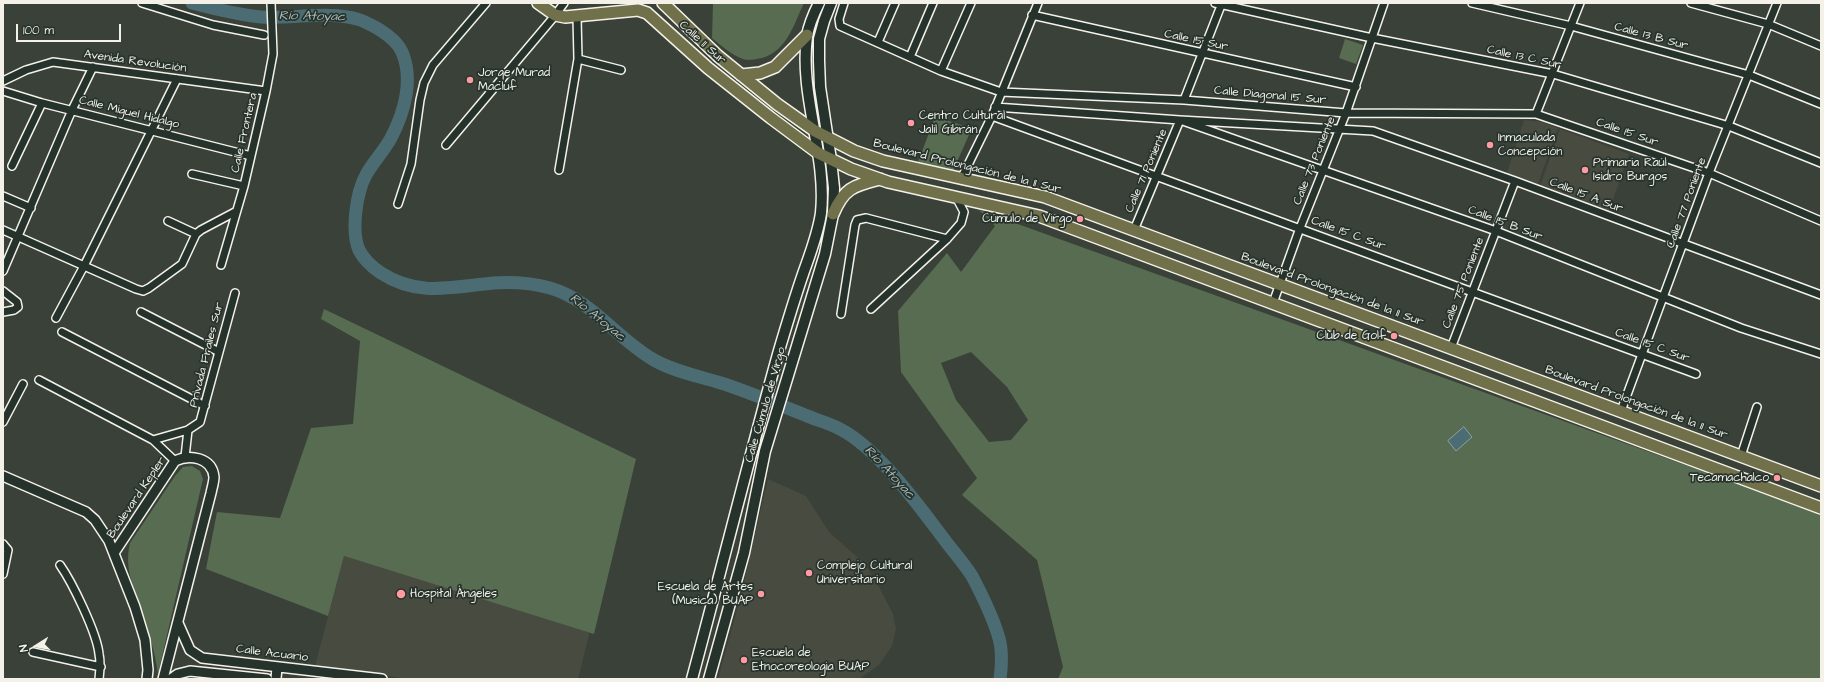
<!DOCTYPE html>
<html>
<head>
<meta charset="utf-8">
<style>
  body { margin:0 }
  #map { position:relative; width:1824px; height:682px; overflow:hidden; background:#3a4138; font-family:"Architects Daughter",sans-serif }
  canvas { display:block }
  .frame { position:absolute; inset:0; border:4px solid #f4f1e8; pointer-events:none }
  .north { position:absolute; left:16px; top:626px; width:40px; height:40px; -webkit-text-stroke:3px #26332d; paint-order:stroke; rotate:259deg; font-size:11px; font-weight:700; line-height:16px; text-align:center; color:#f4f1e8 }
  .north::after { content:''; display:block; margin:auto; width:14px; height:18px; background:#f4f1e8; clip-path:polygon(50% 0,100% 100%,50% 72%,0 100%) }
  .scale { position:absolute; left:16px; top:24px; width:105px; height:18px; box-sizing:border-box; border:2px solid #f4f1e8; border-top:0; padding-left:5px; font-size:12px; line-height:14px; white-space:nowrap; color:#f4f1e8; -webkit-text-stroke:3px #26332d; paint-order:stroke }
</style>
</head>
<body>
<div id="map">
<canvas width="1824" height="682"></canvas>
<div class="frame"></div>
<div class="north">N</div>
<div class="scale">100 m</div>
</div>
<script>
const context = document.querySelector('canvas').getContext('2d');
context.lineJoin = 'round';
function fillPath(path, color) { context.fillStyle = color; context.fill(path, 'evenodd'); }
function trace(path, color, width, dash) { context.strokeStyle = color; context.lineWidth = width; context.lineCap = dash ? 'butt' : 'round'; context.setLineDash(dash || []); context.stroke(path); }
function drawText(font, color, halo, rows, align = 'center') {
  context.font = font + ' "Architects Daughter",sans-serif'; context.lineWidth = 3.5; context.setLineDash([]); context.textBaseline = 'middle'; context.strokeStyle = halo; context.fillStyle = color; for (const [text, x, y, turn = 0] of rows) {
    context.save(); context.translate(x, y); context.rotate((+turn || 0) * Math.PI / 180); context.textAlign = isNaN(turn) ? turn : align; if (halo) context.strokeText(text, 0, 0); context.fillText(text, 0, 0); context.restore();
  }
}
const built = new Path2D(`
  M1524,120L1542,122L1558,128L1538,184L1507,173Z
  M1560,129L1629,154L1609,211L1540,186Z
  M768,479L806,496L829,532L864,563L877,583L893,614L896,629L892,646L879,665L859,679H718L740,599Z
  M344,556L590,631L578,679H409L315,666Z`);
const green = new Path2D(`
  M713,3H804C794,24 787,51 762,58C756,59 749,61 743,59C732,55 721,46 712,38Z
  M1345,39L1363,45L1356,64L1339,58Z
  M935,117L972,128L953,171L918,162Z
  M979,210L1821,514V679H1058L1063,667L1037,560L962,495L977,478L901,372L898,311L947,253L961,272L995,226ZM971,352L1007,387L1028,420L1011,440L989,442L956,400L941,363Z
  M324,309L636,459L594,634L344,556L328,616L206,569L217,512L280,518L311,428L353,424L360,341L321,319Z
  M192,466L200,471L203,479L158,674C155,651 148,630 141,608C133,584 124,569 130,543L175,476L183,467Z`);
const water = new Path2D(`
  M1464,427L1472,437L1456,451L1448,441Z`);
const river = new Path2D(`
  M192,3C215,9 238,15 261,17C290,19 331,11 357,19C365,21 373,26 380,30C388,35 398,43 402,52C414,80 404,113 391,138C384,151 373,162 366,175C356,193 351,232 359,250C364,260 372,267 381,273C418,297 452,287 493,283C511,282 532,283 550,288C592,300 617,339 654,360C675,372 699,376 721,383C749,392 777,404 805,415C816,420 829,423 840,429C877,448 916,502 941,535C951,549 963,562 972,576C982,595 992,615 998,635C1003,649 1002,664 1000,679`);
const minor = new Path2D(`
  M142,3L213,25L264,35
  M844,3L839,19L840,26L941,71L1001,92L1184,100L1346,113L1536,114L1709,173L1821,221
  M1215,3L1372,38L1553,74L1729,126L1821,163
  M1472,3L1571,26L1749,75L1821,104
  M1691,3L1768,24L1821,46
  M1032,15L1356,87
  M878,42L895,3
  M910,57L933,3
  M578,59L621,70
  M941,71L971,3
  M3,81L26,70L53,62L266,91
  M3,91L42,103L251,156
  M1184,100L1222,3
  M995,107L1180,120L1373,131L1515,181L1821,295
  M1536,114L1580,3
  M992,116L1696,374
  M446,145L553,18L564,3
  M12,166L42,103
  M559,170L578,59L577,17
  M192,174L244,186
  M962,177L992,116L1038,3
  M3,196L31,208
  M398,204L411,164L420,100L424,83L433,65L486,3
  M168,221L196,234
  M3,230L136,289L143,291L149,288L182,264L196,234L201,230L235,212
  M1134,230L1180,120L1496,231L1741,328L1821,354
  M221,265L244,186L266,91L273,54L271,3
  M3,271L72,110L93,67
  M3,291L17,302L18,307L14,310L3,312
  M1273,303L1300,228L1346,113L1384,3
  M871,309L947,239L961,223L964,212L956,197
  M141,312L219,352
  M841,314L855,225L857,220L866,218L947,239
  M56,318L84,266L177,79
  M62,332L205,406
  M1451,348L1515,181
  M39,380L153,440L175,461
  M1621,411L1709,173L1777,3
  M3,422L23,384
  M153,440L188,430L200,422L235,293
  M1741,456L1757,407
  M185,457L188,430
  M3,544L8,550L3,574
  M60,565C72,582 97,633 99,654C101,663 100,670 99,679
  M33,652L101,667`);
const tertiary = new Path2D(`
  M3,476L86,512L95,520L109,541L135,607L145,640L148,670L147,679
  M114,553L175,461C189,454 212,457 214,477C214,482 212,488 211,493L163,679
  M178,623L190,650L202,658L382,679
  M171,679L178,674L190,671L267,679
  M276,679L277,667`);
const secondary = new Path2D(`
  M692,679C721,571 748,462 778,354C786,327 794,300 803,274C810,254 818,234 821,213C827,154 799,96 807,36C809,24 814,13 819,3
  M709,679L744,553L765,451L825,254L833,214L834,188L831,160L820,87L819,61V39L824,21L831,3`);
const primary = new Path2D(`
  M538,3L555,15L565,17L638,10L647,13L708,68L771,118L818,153L851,169L888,182L1039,216L1821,508
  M663,3L718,56L777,104L815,131L854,151L883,161L1045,197L1821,486
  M741,75L760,73L775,67L807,35
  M833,214C844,188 853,186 880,179`);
const markers = [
  [470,80,4,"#ff9aa2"],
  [911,123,4,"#ff9aa2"],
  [1490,145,4,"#ff9aa2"],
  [1585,170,4,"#ff9aa2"],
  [1080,219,4,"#ff9aa2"],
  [1394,336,4,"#ff9aa2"],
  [1777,478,4,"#ff9aa2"],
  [809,573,4,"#ff9aa2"],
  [401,594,5,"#ff9aa2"],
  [761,594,4,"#ff9aa2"],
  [744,660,4,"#ff9aa2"]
];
const streetNames = [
  ["Calle 13 B Sur",1651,37,15],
  ["Calle 15 Sur",1196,41,12],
  ["Calle 11 Sur",702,43,42],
  ["Calle 13 C Sur",1524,58,12],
  ["Avenida Revolución",135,62,8],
  ["Calle Diagonal 15 Sur",1270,96,5],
  ["Calle Miguel Hidalgo",129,113,14],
  ["Calle Frontera",245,133,-77],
  ["Calle 15 Sur",1627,133,19],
  ["Calle 73 Poniente",1315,161,-68],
  ["Boulevard Prolongación de la 11 Sur",967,167,14],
  ["Calle 71 Poniente",1147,171,-67],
  ["Calle 15 A Sur",1586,196,21],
  ["Calle 77 Poniente",1687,203,-70],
  ["Calle 15 B Sur",1505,224,21],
  ["Calle 15 C Sur",1348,234,20],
  ["Calle 75 Poniente",1464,283,-69],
  ["Boulevard Prolongación de la 11 Sur",1332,290,20],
  ["Calle 15 C Sur",1652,346,20],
  ["Privada Frailes Sur",207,355,-76],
  ["Boulevard Prolongación de la 11 Sur",1636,403,20],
  ["Calle Cúmulo de Virgo",766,405,-74],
  ["Boulevard Kepler",137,498,-56],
  ["Calle Acuario",272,654,7]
];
const poiNames = [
  ["Jorge Murad",478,73],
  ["Macluf",478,87],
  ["Centro Cultural",919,116],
  ["Jalil Gibrán",919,130],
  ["Inmaculada",1498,138],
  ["Concepción",1498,152],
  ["Primaria Raúl",1593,163],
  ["Isidro Burgos",1593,177],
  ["Cúmulo de Virgo",1072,219,"right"],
  ["Club de Golf",1386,336,"right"],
  ["Tecamachalco",1769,478,"right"],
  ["Complejo Cultural",817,566],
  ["Universitario",817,580],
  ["Escuela de Artes",753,587,"right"],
  ["(Musica) BUAP",753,601,"right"],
  ["Hospital Ángeles",410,594],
  ["Escuela de",752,653],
  ["Etnocoreologia BUAP",752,667]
];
const waterNames = [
  ["Río Atoyac",312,17,1],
  ["Río Atoyac",597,318,39],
  ["Río Atoyac",889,473,47]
];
fillPath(built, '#484b40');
fillPath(green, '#576c51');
fillPath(water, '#4c6c73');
trace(water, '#8fa1a2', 1);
trace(river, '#4c6c73', 13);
trace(minor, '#f4f1e8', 10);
trace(tertiary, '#f4f1e8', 12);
trace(secondary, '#f4f1e8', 13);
trace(primary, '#f4f1e8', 14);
trace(minor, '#26332d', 7);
trace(tertiary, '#26332d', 9);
trace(secondary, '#26332d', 10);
trace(primary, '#70704a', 11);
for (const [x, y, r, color] of markers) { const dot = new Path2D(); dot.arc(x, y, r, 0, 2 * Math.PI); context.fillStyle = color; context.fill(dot); trace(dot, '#26332d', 1.5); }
drawText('12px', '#f4f1e8', '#26332d', streetNames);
drawText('12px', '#f4f1e8', '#26332d', poiNames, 'left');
drawText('italic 13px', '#b1bcb9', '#26332d', waterNames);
</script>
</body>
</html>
